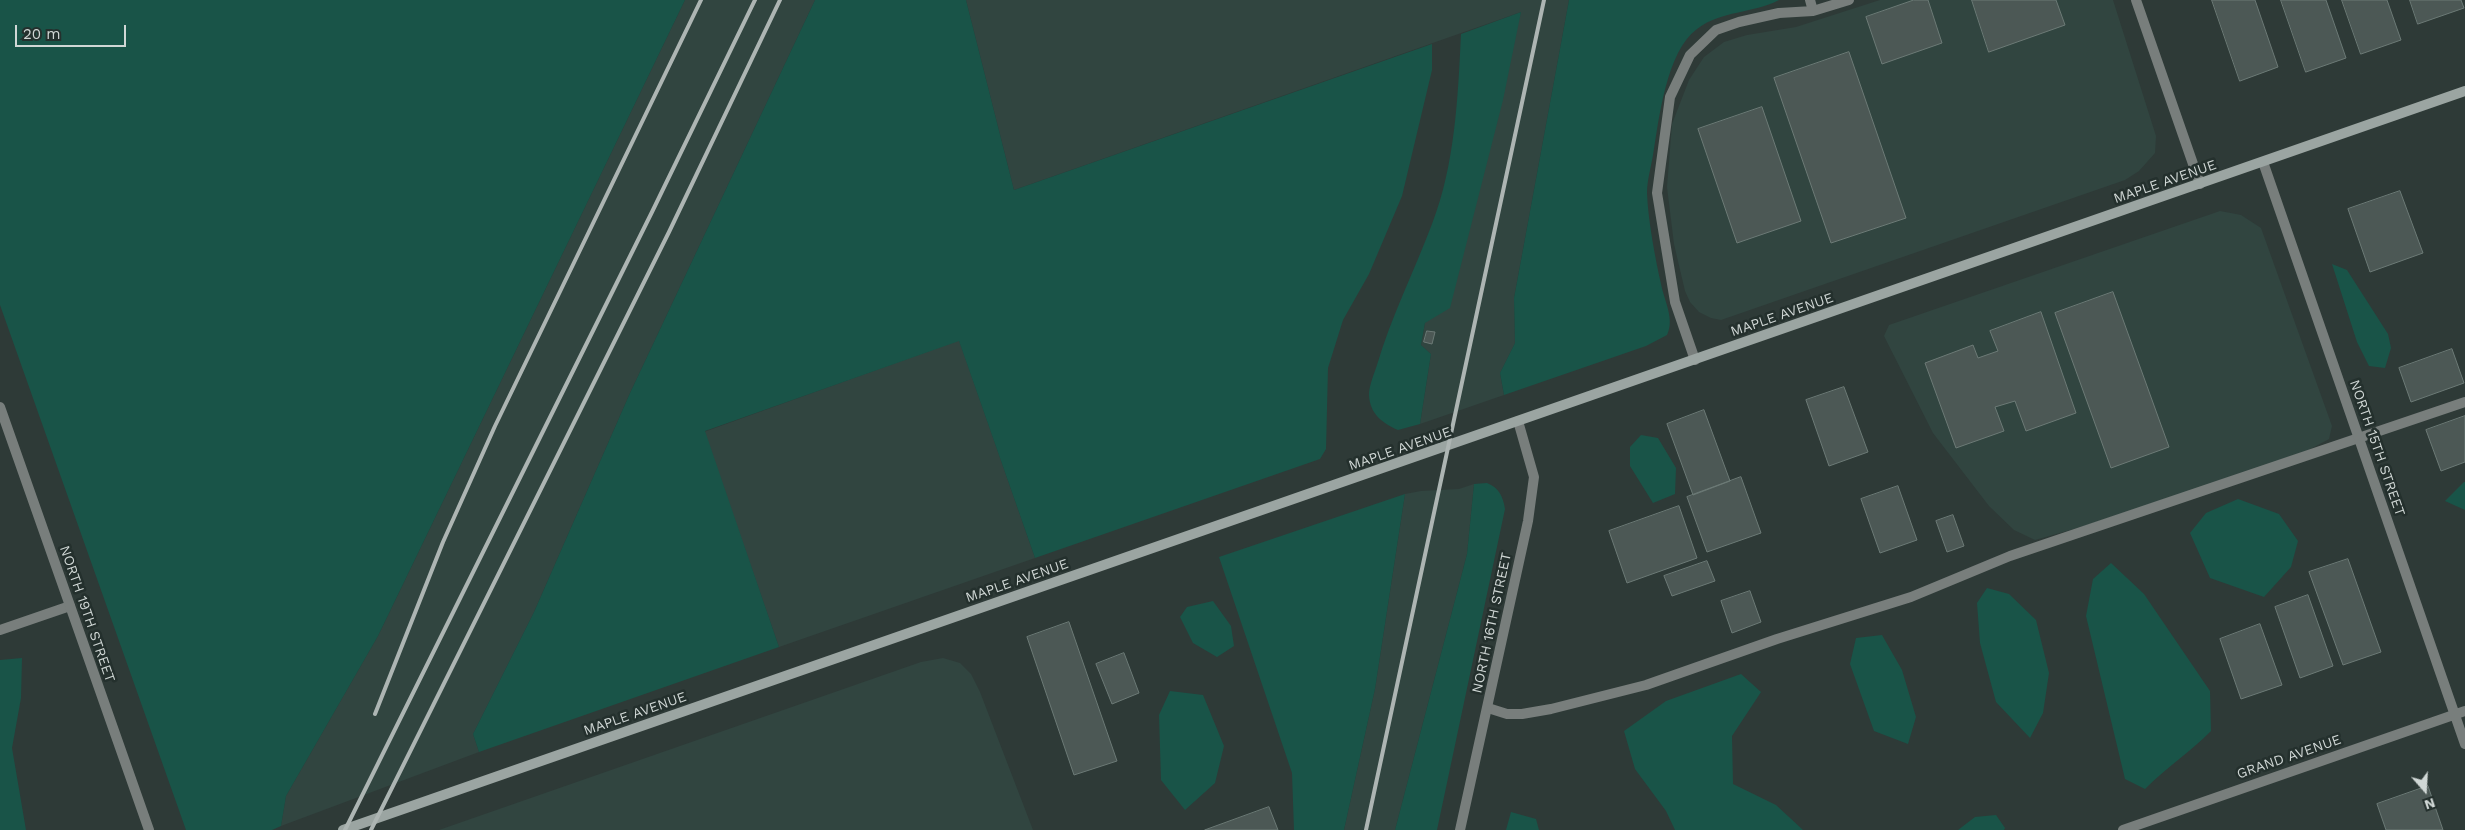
<!DOCTYPE html>
<html>
<head>
<meta charset="utf-8">
<style>
  body { margin:0 }
  #map { position:relative; width:2465px; height:830px; overflow:hidden; background:#2e3a37; font-family:"Work Sans",sans-serif }
  canvas { display:block }
  .north { position:absolute; left:2400px; top:765px; width:50px; height:50px; -webkit-text-stroke:4px #24302d; paint-order:stroke; rotate:161deg; font-size:14px; font-weight:700; line-height:20px; text-align:center; color:#d0d7d5 }
  .north::after { content:''; display:block; margin:auto; width:18px; height:22px; background:#d0d7d5; clip-path:polygon(50% 0,100% 100%,50% 72%,0 100%) }
  .scale { position:absolute; left:15px; top:25px; width:111px; height:22px; box-sizing:border-box; border:2px solid #d0d7d5; border-top:0; padding-left:6px; font-size:15px; line-height:18px; white-space:nowrap; color:#d0d7d5; -webkit-text-stroke:4px #24302d; paint-order:stroke }
</style>
</head>
<body>
<div id="map">
<canvas width="2465" height="830"></canvas>
<div class="north">N</div>
<div class="scale">20 m</div>
</div>
<script>
const context = document.querySelector('canvas').getContext('2d');
context.lineJoin = 'round';
function fillPath(path, color) { context.fillStyle = color; context.fill(path, 'evenodd'); }
function trace(path, color, width, dash) { context.strokeStyle = color; context.lineWidth = width; context.lineCap = dash ? 'butt' : 'round'; context.setLineDash(dash || []); context.stroke(path); }
function drawText(font, color, halo, rows, align = 'center') {
  context.font = font + ' "Work Sans",sans-serif'; context.lineWidth = 5; context.setLineDash([]); context.textBaseline = 'middle'; context.strokeStyle = halo; context.fillStyle = color; for (const [text, x, y, turn = 0] of rows) {
    context.save(); context.translate(x, y); context.rotate((+turn || 0) * Math.PI / 180); context.textAlign = isNaN(turn) ? turn : align; if (halo) context.strokeText(text, 0, 0); context.fillText(text, 0, 0); context.restore();
  }
}
const built = new Path2D(`
  M685,0H815L630,393L534,612L473,734L479,752L281,826L286,796L378,636Z
  M966,0H1569L1514,298L1515,343L1500,373L1504,395L1420,424L1431,354L1421,345L1425,323L1521,12L1014,190Z
  M1880,0H2113L2156,136L2155,153L2139,171L2125,180L1721,320L1711,318L1699,312L1690,302L1685,291L1674,244L1667,187L1672,124L1689,80L1704,57L1724,42L1747,35L1796,27Z
  M2220,211L2241,215L2261,228L2332,426L2329,439L2303,453L2081,527L2035,540L2014,530L1989,506L1933,433L1884,336L1889,325Z
  M959,340L1035,558L779,647L704,432Z
  M1474,484L1467,554L1395,830H1344L1375,689L1405,494L1421,491L1459,489Z
  M943,658L960,663L971,674L980,692L1033,830H439L921,662Z`);
const green = new Path2D(`
  M0,0H685L378,636L286,796L281,826L272,830H186L0,305Z
  M815,0H966L1014,190L1432,44V70L1402,196L1369,274L1343,320L1328,368L1326,449L1320,459L1035,558L959,341L705,431L779,647L479,752L473,734L534,612L630,393Z
  M1569,0H1779C1752,14 1722,10 1697,29C1666,52 1659,119 1653,155C1651,167 1647,181 1647,193C1648,220 1655,257 1661,284C1664,300 1675,319 1667,335L1646,346L1504,395L1500,373L1515,343L1514,298Z
  M1521,12L1503,100L1450,308L1425,323L1421,345L1431,354L1420,424L1398,430C1382,423 1370,414 1369,395C1369,386 1374,374 1377,365C1391,317 1414,272 1432,224C1455,165 1458,97 1461,34Z
  M2332,264L2347,270L2388,334L2391,348L2385,368L2369,366L2357,342Z
  M1641,435L1658,438L1676,468L1675,494L1653,503L1630,466V447Z
  M2464,482H2465V510L2445,501Z
  M1487,483C1499,488 1503,496 1505,509L1437,830H1395L1467,554L1474,484Z
  M1405,494L1375,689L1344,830H1294L1292,773L1219,557Z
  M2238,499L2279,514L2298,541L2291,567L2264,597L2210,578L2190,533L2206,513Z
  M2111,563L2144,594L2210,691L2211,731C2189,753 2167,767 2145,789L2125,779L2086,616L2093,579Z
  M1987,588L2009,594L2036,620L2049,673L2043,713L2030,738L1996,702L1980,643L1977,603Z
  M1213,601L1231,626L1234,646L1217,657L1193,643L1180,617L1187,607Z
  M1882,635L1902,670L1916,717L1908,744L1874,731L1850,664L1856,638Z
  M22,658L21,698L12,748L26,830H0V660Z
  M1741,674L1761,692L1732,736L1733,784L1776,805L1803,830H1675L1666,811L1635,769L1624,731L1666,701Z
  M1170,691L1203,695L1224,746L1215,783L1185,810L1161,780L1159,715Z
  M1511,812L1536,819L1539,830H1506Z
  M1996,815L2005,828L2004,830H1958L1975,817Z`);
const building = new Path2D(`
  M1914,0H1928L1942,43L1882,64L1866,17Z
  M1972,0H2056L2065,25L1989,52Z
  M2212,0H2255L2278,67L2240,81Z
  M2281,0H2326L2346,58L2306,72Z
  M2342,0H2387L2401,40L2361,54Z
  M2410,0H2461L2464,8L2418,24Z
  M1849,52L1906,218L1831,243L1774,78Z
  M1762,107L1801,221L1737,243L1698,129Z
  M2400,191L2423,253L2370,272L2348,209Z
  M2113,292L2169,447L2111,468L2055,313Z
  M2041,312L2076,413L2026,431L2015,401L1995,407L2004,431L1956,448L1925,363L1973,345L1978,358L1998,351L1990,331Z
  M1427,331L1435,332L1432,344L1424,342Z
  M2452,349L2464,383L2411,402L2399,368Z
  M1844,387L1868,452L1829,466L1806,400Z
  M1704,410L1730,481L1693,495L1667,424Z
  M2465,416V462L2441,471L2426,430Z
  M1741,477L1761,533L1707,552L1687,497Z
  M1898,486L1917,540L1880,553L1861,499Z
  M1679,506L1697,558L1627,583L1609,531Z
  M1953,515L1964,546L1947,552L1936,521Z
  M2348,559L2381,652L2343,665L2309,572Z
  M1707,561L1715,581L1672,596L1664,576Z
  M1750,591L1761,622L1732,633L1721,601Z
  M2308,595L2333,666L2300,678L2275,607Z
  M1069,622L1117,761L1074,775L1027,637Z
  M2260,624L2282,685L2241,699L2220,639Z
  M1124,653L1139,693L1112,704L1096,664Z
  M2428,786L2443,830H2386L2377,804Z
  M1269,807L1278,830H1205Z`);
const service = new Path2D(`
  M1810,0L1813,11L1849,0
  M1695,360L1675,302L1657,193L1670,97L1690,55L1716,30L1739,22L1779,13L1813,11
  M0,630L70,606
  M1488,708L1507,714H1522L1551,709L1646,685L1777,639L1911,597L2010,556L2465,402`);
const minor = new Path2D(`
  M2136,0L2200,184
  M2263,162L2465,744
  M1460,830L1528,521L1534,477L1518,421
  M2123,830L2465,711`);
const tertiary = new Path2D(`
  M0,407L149,830`);
const secondary = new Path2D(`
  M343,830L2465,91`);
const rail = new Path2D(`
  M375,714L443,542L495,426L701,0
  M345,830L652,212L755,0
  M371,830L669,232L780,0
  M1366,830L1544,0`);
const streetNames = [
  ["MAPLE AVENUE",2165,182,-19],
  ["MAPLE AVENUE",1782,315,-19],
  ["NORTH 15TH STREET",2377,448,71],
  ["MAPLE AVENUE",1400,449,-19],
  ["MAPLE AVENUE",1017,581,-19],
  ["NORTH 19TH STREET",87,614,71],
  ["NORTH 16TH STREET",1492,623,-78],
  ["MAPLE AVENUE",635,714,-19],
  ["GRAND AVENUE",2289,757,-19]
];
fillPath(built, '#314540');
fillPath(green, '#195448');
fillPath(building, '#4c5855');
trace(building, '#6c7a76', 1);
trace(service, '#787e7c', 10);
trace(minor, '#787e7c', 10);
trace(tertiary, '#787e7c', 10);
trace(secondary, '#9ba5a2', 10);
trace(rail, '#adb5b3', 4);
drawText('14px', '#d0d7d5', '#24302d', streetNames);
</script>
</body>
</html>
